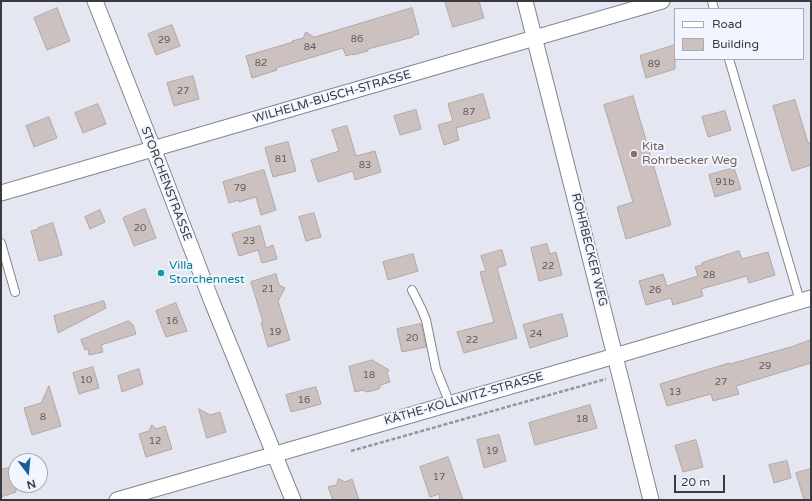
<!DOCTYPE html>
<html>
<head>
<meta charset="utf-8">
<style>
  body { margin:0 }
  #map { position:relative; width:812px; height:501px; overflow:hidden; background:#e4e7f2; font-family:"Varela Round",sans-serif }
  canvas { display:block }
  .frame { position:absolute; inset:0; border:2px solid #3a3b3f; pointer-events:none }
  .legend { position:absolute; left:674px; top:8px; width:130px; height:52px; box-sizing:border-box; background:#f1f5ff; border:1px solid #a8abb2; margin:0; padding:5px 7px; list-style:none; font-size:12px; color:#3a3b3f }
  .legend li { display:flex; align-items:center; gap:8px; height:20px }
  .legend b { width:20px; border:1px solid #a8abb2 }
  .north { position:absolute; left:8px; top:453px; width:40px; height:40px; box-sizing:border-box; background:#f1f5ff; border:1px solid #a8abb2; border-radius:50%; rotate:164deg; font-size:11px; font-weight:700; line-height:16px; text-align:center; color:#3a3b3f }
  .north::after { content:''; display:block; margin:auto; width:14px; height:18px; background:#176094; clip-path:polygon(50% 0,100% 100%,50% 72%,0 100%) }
  .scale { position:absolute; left:674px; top:475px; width:51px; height:18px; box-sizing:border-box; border:2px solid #3a3b3f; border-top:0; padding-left:5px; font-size:12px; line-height:14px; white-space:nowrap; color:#3a3b3f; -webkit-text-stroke:3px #f1f5ff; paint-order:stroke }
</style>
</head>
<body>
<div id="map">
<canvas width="812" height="501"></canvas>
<div class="frame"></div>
<ul class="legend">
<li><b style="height:5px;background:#fff"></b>Road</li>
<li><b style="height:11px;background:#cdc1bf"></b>Building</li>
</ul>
<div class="north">N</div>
<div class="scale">20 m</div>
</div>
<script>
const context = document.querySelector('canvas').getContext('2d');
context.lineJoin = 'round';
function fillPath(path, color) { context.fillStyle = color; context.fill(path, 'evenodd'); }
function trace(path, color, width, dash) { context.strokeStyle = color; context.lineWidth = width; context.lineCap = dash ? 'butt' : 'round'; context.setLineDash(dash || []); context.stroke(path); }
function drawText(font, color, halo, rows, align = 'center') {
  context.font = font + ' "Varela Round",sans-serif'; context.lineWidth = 4; context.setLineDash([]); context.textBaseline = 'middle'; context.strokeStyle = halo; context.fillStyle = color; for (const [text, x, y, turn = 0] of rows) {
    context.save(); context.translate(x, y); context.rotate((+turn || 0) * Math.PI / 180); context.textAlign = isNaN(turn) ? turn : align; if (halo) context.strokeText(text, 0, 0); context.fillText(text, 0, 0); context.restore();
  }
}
const building = new Path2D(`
  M445,1H479L484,18L453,27Z
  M57,8L70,41L47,50L34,18Z
  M412,8L419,34L412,36L413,37L368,49V51L353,55V54L346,56L343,48L276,68L277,70L252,78L246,56L293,42L292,41L303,38L306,32L314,37Z
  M172,25L180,46L156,55L148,34Z
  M675,45V69L646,78L640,56Z
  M193,76L199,99L174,106L167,83Z
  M483,94L490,118L456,128L459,140L444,145L438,125L453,121L448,104Z
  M633,96L671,225L626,239L617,207L633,202L604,105Z
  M795,100L808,143L811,142V165L792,171L773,106Z
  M98,104L106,124L83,133L75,113Z
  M416,110L421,129L400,135L394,116Z
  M725,111L731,130L708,137L702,117Z
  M49,117L57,138L34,147L26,126Z
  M347,126L356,156L375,151L381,172L355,180L353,171L318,182L311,160L339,151L332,130Z
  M288,142L296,171L273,177L265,148Z
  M734,168L741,189L715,197L709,175Z
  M264,170L276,210L261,215L256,197L239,202V200L229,203L223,182Z
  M145,209L156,238L134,246L123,218Z
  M100,210L105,222L90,229L85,217Z
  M314,213L321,237L306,241L299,217Z
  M53,223L62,255L39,261L31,231L38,229V228Z
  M260,226L266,248L273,245L277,259L262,263L258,250L239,256L232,234Z
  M547,244L550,254L556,252L562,275L539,281L531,248Z
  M502,250L506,265L497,268L517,338L464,353L457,332L494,322L480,272L486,271L481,256Z
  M739,251L742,259L768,252L775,275L749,283L747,276L701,289L703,296L673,305L671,298L646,305L639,281L663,274L667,286L682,281L698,276L695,267L702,265V263Z
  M413,254L418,271L388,280L383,262Z
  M276,274L279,285L285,288L278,301L290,340L268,347L261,323L263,322L251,282Z
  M104,301L106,308L58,333L54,316Z
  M176,303L187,331L166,337L156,311Z
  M562,314L568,336L530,348L523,325Z
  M129,321L133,325L136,334L101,345L103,352L89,355L88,349L85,350L81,340Z
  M421,324L426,347L402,352L397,329Z
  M811,340V363L736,386L739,394L713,401L711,394L667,406L660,384L729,363L730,364L791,347Z
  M372,360L389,370L387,373L390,382L381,385L379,389L367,392L363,390L355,392L349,367Z
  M93,367L99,388L79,394L73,373Z
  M139,369L143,384L122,392L118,376Z
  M49,386L61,426L32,435L24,408L41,403Z
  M316,387L321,404L291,412L286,395Z
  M590,405L597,428L535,445L529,423Z
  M199,409L210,415L220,412L226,432L207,438Z
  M152,425L156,429L165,426L172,449L146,457L139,434L149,431Z
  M499,435L506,461L484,468L477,440Z
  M696,440L703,467L683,472L675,446Z
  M448,457L463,500H440L439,494L430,497L420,467Z
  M787,461L791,478L774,483L769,465Z
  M16,466V492L1,497V470Z
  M811,469V500H804L796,473Z
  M339,479L345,482L352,479L359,500H333L328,487L336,485Z`);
const path = new Path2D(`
  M351,451L606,379`);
const lane = new Path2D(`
  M712,1L714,9
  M729,59L800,301
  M1,243L15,292
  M412,290L421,308L426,320L436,369L450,404`);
const street = new Path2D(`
  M95,1L153,148L212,302L293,500
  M525,1L615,356L651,500
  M1,193C221,128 442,66 662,1
  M117,500L615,356L811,298`);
const markers = [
  [634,154,4,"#8d6e63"],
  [161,273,4,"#0f9aa8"]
];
const numberNames = [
  ["86",357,39],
  ["29",164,40],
  ["84",310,47],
  ["82",261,63],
  ["89",654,64],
  ["27",183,91],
  ["87",469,112],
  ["81",281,159],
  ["83",365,165],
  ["91b",725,182],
  ["79",240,188],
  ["20",140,228],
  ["23",249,241],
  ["22",548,266],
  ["28",709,275],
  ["21",268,289],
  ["26",655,290],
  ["16",172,321],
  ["19",275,332],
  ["24",536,334],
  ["20",412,338],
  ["22",472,340],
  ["29",765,366],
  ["18",369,375],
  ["10",86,380],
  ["27",721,382],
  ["13",675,392],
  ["16",304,400],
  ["8",43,417],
  ["18",582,419],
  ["12",155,441],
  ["19",492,451],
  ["17",439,477]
];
const streetNames = [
  ["WILHELM-BUSCH-STRASSE",332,97,-16],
  ["STORCHENSTRASSE",166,184,69],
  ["ROHRBECKER WEG",589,250,76],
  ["KÄTHE-KOLLWITZ-STRASSE",464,399,-16]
];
const educationNames = [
  ["Kita",642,147],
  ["Rohrbecker Weg",642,161]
];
const cultureNames = [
  ["Villa",169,266],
  ["Storchennest",169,280]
];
fillPath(building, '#cdc1bf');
trace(building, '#b2a6a5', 1);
trace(lane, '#82858f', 10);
trace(street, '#82858f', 17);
trace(path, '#94969d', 2.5, [4, 2]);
trace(lane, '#fff', 8);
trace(street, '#fff', 15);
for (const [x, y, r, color] of markers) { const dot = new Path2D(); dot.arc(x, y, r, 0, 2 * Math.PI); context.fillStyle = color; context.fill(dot); trace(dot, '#f1f5ff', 1.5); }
drawText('10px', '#5f5c5f', null, numberNames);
drawText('12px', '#3a3b3f', '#f1f5ff', streetNames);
drawText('12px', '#785e54', '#f1f5ff', educationNames, 'left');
drawText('12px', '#0d838f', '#f1f5ff', cultureNames, 'left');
</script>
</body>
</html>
